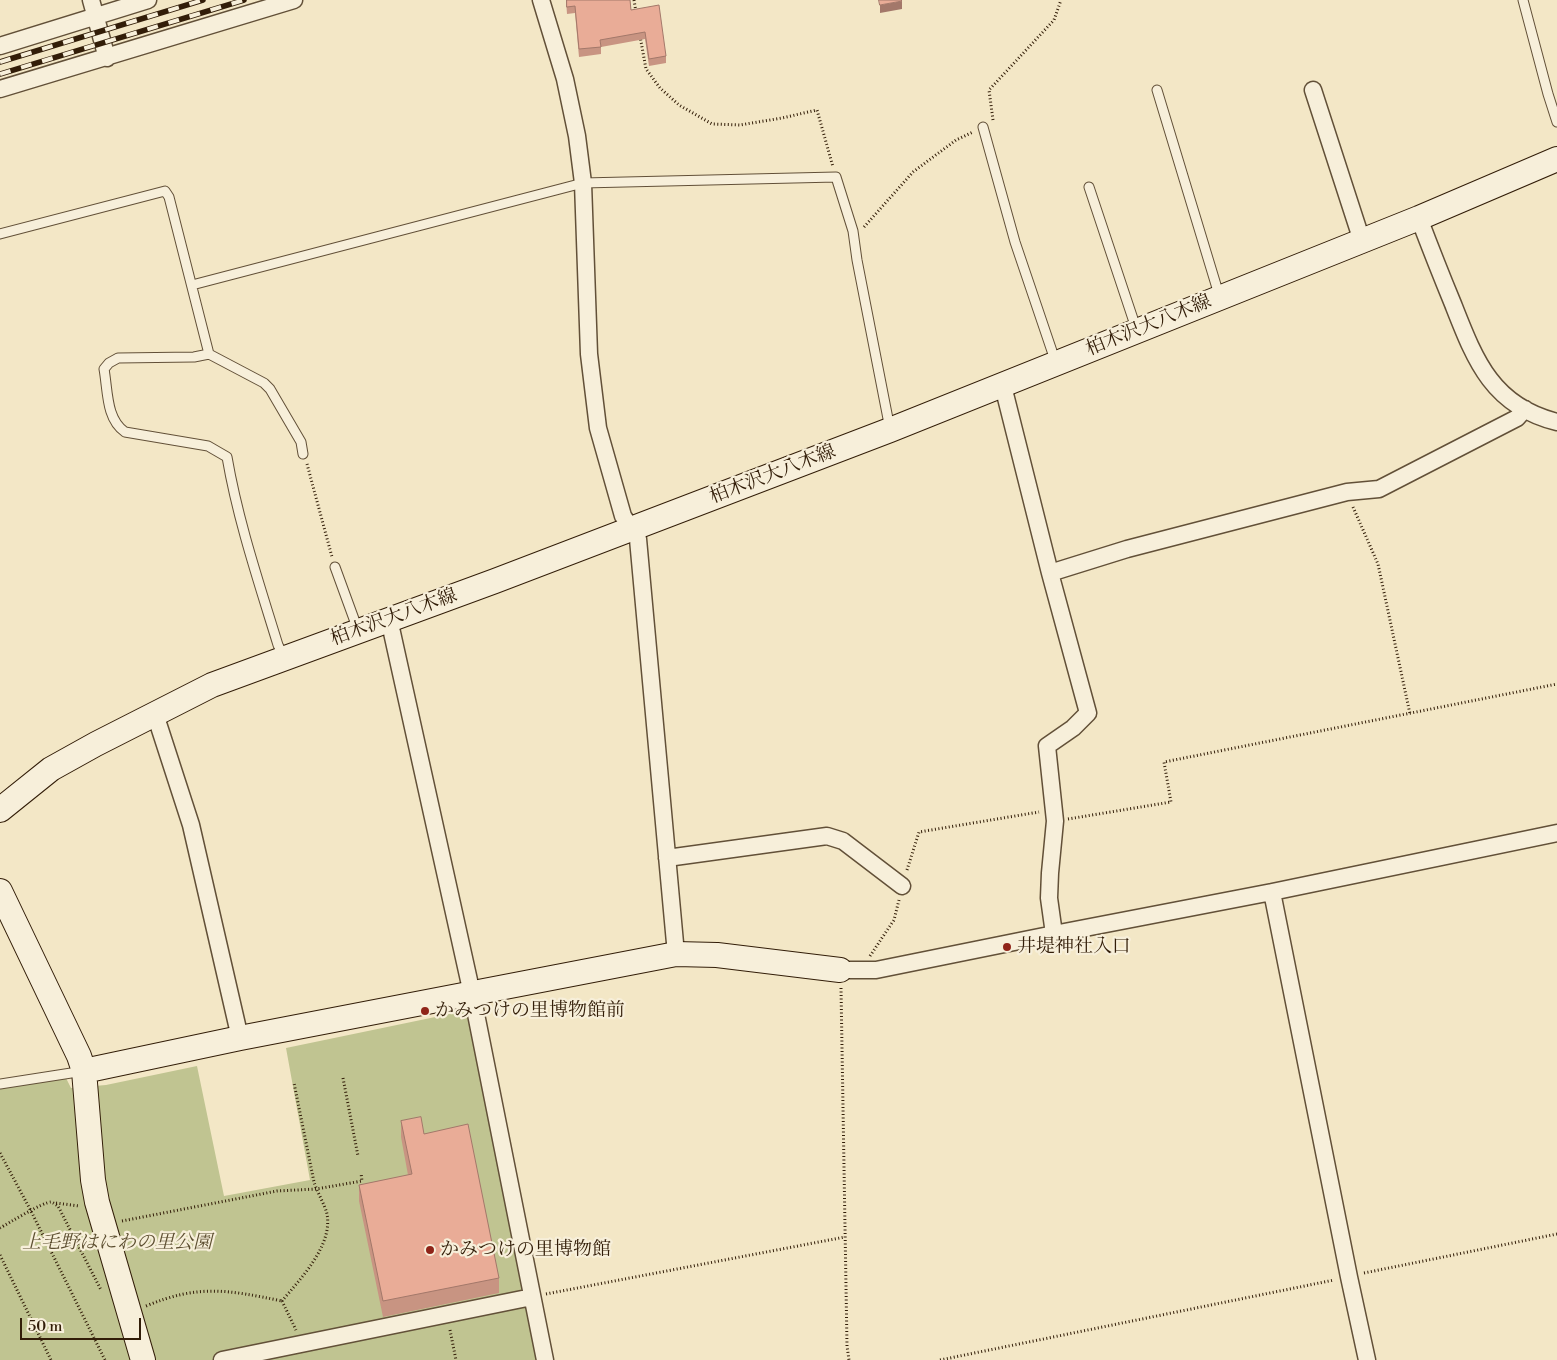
<!DOCTYPE html>
<html>
<head>
<meta charset="utf-8">
<style>
  body { margin:0 }
  #map { position:relative; width:1557px; height:1360px; overflow:hidden; background:#f3e7c6; font-family:"Libre Bodoni",serif }
  canvas { display:block }
  .scale { position:absolute; left:20px; top:1318px; width:121px; height:22px; box-sizing:border-box; border:2px solid #321d08; border-top:0; padding-left:6px; font-size:15px; line-height:18px; white-space:nowrap; color:#321d08; -webkit-text-stroke:4px #f7efda; paint-order:stroke }
</style>
</head>
<body>
<div id="map">
<canvas width="1557" height="1360"></canvas>
<div class="scale">50 m</div>
</div>
<script>
const context = document.querySelector('canvas').getContext('2d');
context.lineJoin = 'round';
function fillPath(path, color) { context.fillStyle = color; context.fill(path, 'evenodd'); }
function trace(path, color, width, dash) { context.strokeStyle = color; context.lineWidth = width; context.lineCap = dash ? 'butt' : 'round'; context.setLineDash(dash || []); context.stroke(path); }
function drawText(font, color, halo, rows, align = 'center') {
  context.font = font + ' "Libre Bodoni","Noto Serif JP",serif'; context.lineWidth = 4.5; context.setLineDash([]); context.textBaseline = 'middle'; context.strokeStyle = halo; context.fillStyle = color; for (const [text, x, y, turn = 0] of rows) {
    context.save(); context.translate(x, y); context.rotate((+turn || 0) * Math.PI / 180); context.textAlign = isNaN(turn) ? turn : align; if (halo) context.strokeText(text, 0, 0); context.fillText(text, 0, 0); context.restore();
  }
}
const green = new Path2D(`
  M469,1010L539,1360H0V1087L66,1078L71,1088L106,1085L197,1066L224,1196L310,1180L286,1048Z`);
const path = new Path2D(`
  M634,0L636,12
  M640,36L646,69L660,88L679,105L712,124L740,125L782,118L817,110L833,167
  M993,120L989,90L1054,20L1061,0
  M864,227L913,172L956,140L973,132
  M307,464L332,557
  M1353,507L1378,564L1410,714
  M1068,819L1171,802L1164,762L1557,684
  M907,870L919,832L1039,812
  M870,956L894,920L899,900
  M841,988L847,1346L849,1360
  M343,1078L358,1156
  M0,1153L31,1211L105,1360
  M56,1203L79,1206
  M122,1221L277,1191L316,1189L362,1181L361,1173
  M0,1228C9,1223 43,1202 51,1202C54,1203 56,1205 58,1206L101,1290
  M0,1255L51,1360
  M1364,1273L1557,1234
  M546,1294L845,1237
  M282,1301C300,1279 333,1246 327,1214C325,1205 317,1192 314,1182L294,1083
  M282,1301L296,1330
  M146,1306C199,1284 228,1290 282,1301
  M450,1330L456,1360
  M940,1360L1334,1280`);
const lane = new Path2D(`
  M1523,0L1548,94L1557,122
  M1157,90L1220,298
  M983,127L1015,242L1056,363
  M1089,187L1137,331
  M0,234L165,191L169,197L209,354
  M192,285L583,183L836,177L853,231L857,260L890,429
  M335,567L358,630
  M284,657L278,645C259,583 238,521 227,457L208,446L125,432C106,419 108,391 104,369L109,363L118,358L194,357L209,354L264,383L270,389L301,442L303,454
  M0,1084L84,1071`);
const street = new Path2D(`
  M91,0L107,58
  M541,0L565,79L577,136L583,183L589,354L598,428L623,516L638,539L676,954
  M0,46L148,0
  M0,89L294,0
  M1313,90L1362,241
  M1419,218C1430,247 1441,275 1453,304C1475,360 1492,406 1557,422
  M1003,386L1050,573L1088,713L1073,728L1047,746L1055,821L1050,873L1049,898L1054,934
  M1050,573L1127,549L1347,492L1379,489L1517,418L1525,409
  M389,619L472,994L545,1360
  M155,714L191,825L240,1038
  M667,858L827,836L843,841L902,886
  M1272,892L1349,1277L1367,1360
  M840,970H876L1054,934L1272,892L1557,833
  M222,1360L532,1297`);
const secondary = new Path2D(`
  M0,810L51,769L96,744L212,685L495,581L890,430L1419,218L1557,159
  M0,891L79,1056L84,1071L93,1180L97,1202L143,1360
  M84,1071L240,1038L676,954L717,955L840,970`);
const rail = new Path2D(`
  M0,62L203,0
  M0,74L244,0`);
const wall = new Path2D(`
  M566,0H630L631,10L666,56V63L649,66L645,39L601,47V54L579,57L575,13L567,14Z
  M401,1121L424,1134L499,1278V1293L383,1317L359,1201V1185L408,1175L401,1137Z`);
const shadedWall = new Path2D(`
  M902,1V9L880,13V5Z`);
const building = new Path2D(`
  M567,0H630L631,10L659,5L666,56L649,59L645,32L600,40L601,47L579,49L575,6L567,7Z
  M879,0H901L902,1L880,5Z
  M421,1117L424,1134L468,1124L499,1278L383,1301L359,1185L412,1174L401,1121Z`);
const markers = [
  [1007,947,5,"#8f2418"],
  [425,1011,5,"#8f2418"],
  [430,1250,5,"#8f2418"]
];
const streetNames = [
  ["柏木沢大八木線",1149,326,-22],
  ["柏木沢大八木線",773,475,-21],
  ["柏木沢大八木線",394,618,-20]
];
const poiNames = [
  ["井堤神社入口",1017,947],
  ["かみつけの里博物館前",435,1011],
  ["かみつけの里博物館",440,1250]
];
const parkNames = [
  ["上毛野はにわの里公園",117,1243]
];
fillPath(green, '#c0c491');
trace(lane, '#625038', 11);
trace(street, '#625038', 19);
trace(secondary, '#321d08', 26);
trace(path, '#321d08', 3, [1, 2.5]);
trace(lane, '#f7efda', 9);
trace(street, '#f7efda', 16);
trace(secondary, '#f7efda', 24);
trace(rail, '#321d08', 5.5);
trace(rail, '#f7efda', 4, [11]);
fillPath(wall, '#c89482');
fillPath(shadedWall, '#a3786a');
fillPath(building, '#e9ac97');
trace(building, '#a3786a', 1);
for (const [x, y, r, color] of markers) { const dot = new Path2D(); dot.arc(x, y, r, 0, 2 * Math.PI); context.fillStyle = color; context.fill(dot); trace(dot, '#f7efda', 2); }
drawText('19px', '#321d08', '#f7efda', streetNames);
drawText('19px', '#321d08', '#f7efda', poiNames, 'left');
drawText('italic 19px', '#5d4f31', '#f7efda', parkNames);
</script>
</body>
</html>
